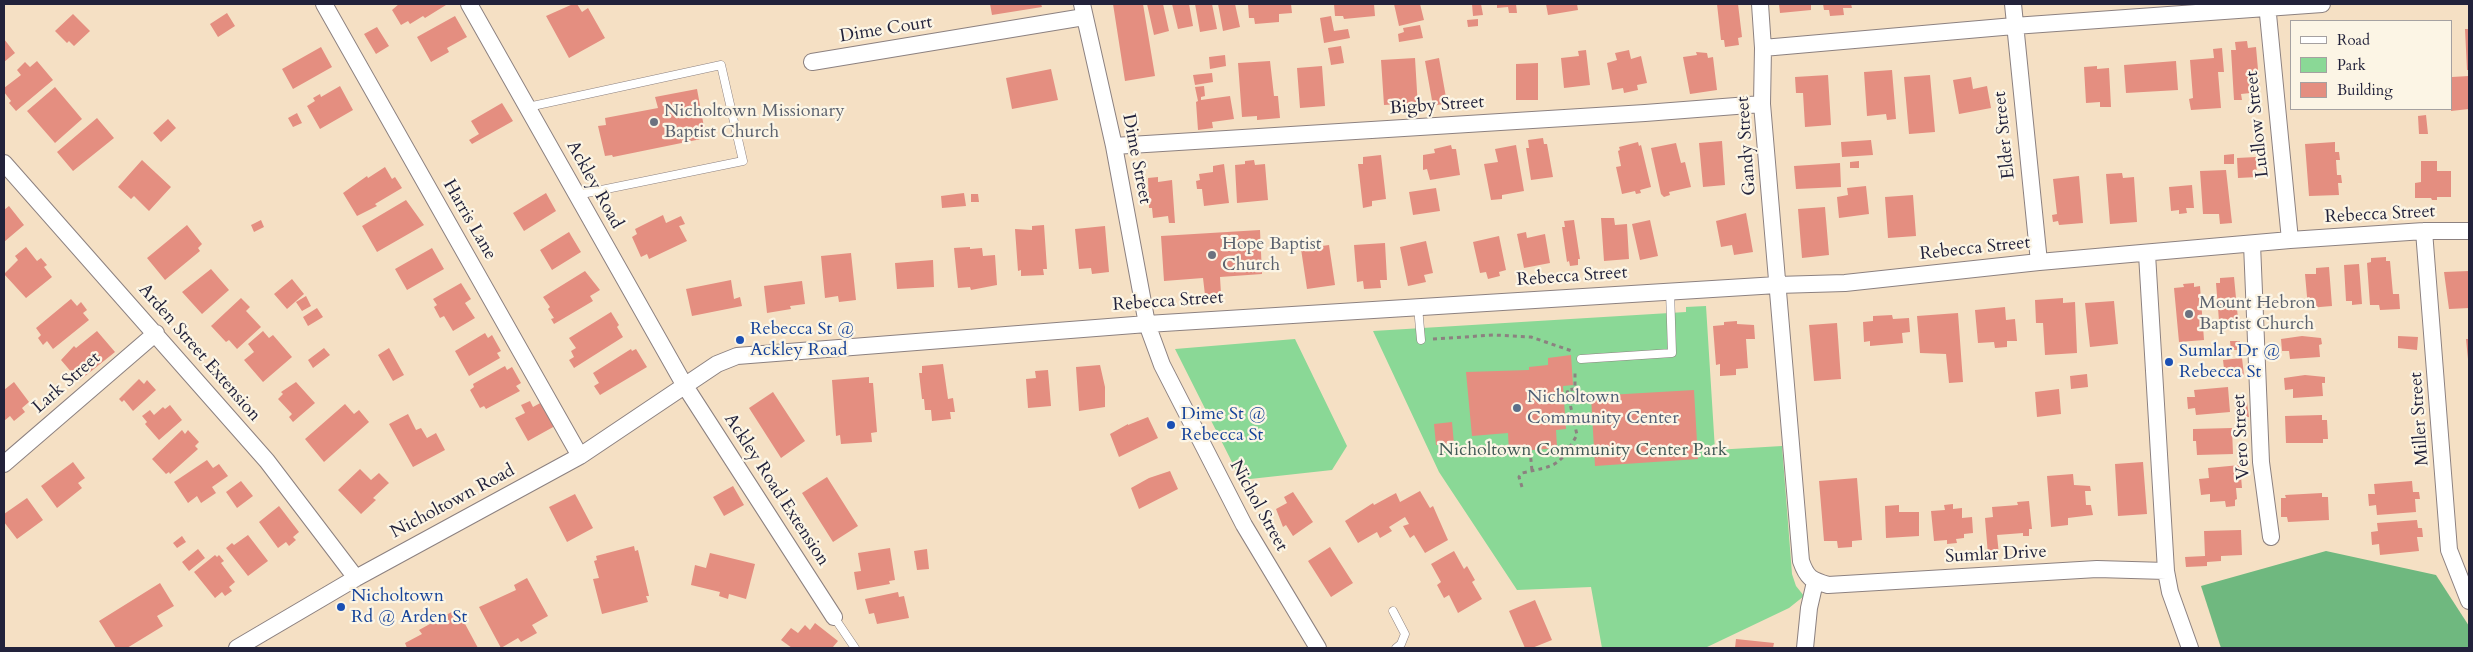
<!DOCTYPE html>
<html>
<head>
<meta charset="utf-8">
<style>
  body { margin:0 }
  #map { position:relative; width:2473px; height:652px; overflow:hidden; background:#f5e0c4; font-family:Cardo,serif }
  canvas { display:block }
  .frame { position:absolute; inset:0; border:5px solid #22223b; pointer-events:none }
  .legend { position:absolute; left:2290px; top:20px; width:162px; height:90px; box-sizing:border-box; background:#fcf5e5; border:1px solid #a5a1a1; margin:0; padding:6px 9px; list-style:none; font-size:15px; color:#22223b }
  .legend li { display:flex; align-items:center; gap:10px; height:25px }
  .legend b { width:25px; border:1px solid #a5a1a1 }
</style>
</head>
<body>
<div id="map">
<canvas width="2473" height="652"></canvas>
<div class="frame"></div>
<ul class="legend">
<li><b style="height:6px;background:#fff"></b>Road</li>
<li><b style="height:14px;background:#8ad896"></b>Park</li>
<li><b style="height:14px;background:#e48e80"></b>Building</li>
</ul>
</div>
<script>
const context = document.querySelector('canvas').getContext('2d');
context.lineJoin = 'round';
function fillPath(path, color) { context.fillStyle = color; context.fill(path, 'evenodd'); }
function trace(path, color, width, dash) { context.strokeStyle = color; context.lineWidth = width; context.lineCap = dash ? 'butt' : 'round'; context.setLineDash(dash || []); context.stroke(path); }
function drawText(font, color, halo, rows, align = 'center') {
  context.font = font + ' Cardo,serif'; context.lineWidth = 4.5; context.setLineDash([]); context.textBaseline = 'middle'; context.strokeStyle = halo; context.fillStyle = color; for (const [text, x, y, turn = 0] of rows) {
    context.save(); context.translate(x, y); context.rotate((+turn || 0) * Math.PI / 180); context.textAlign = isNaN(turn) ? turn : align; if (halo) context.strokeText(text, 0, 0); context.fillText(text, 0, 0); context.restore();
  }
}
const green = new Path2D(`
  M1706,306L1715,450L1782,446L1792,574L1796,586L1804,596L1789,608L1705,648H1602L1591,587L1517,590L1439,472L1373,331L1686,312V307Z
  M1295,339L1347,446L1332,470L1241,480L1175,349Z`);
const forest = new Path2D(`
  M2326,551L2436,575L2469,626V648H2221L2201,586Z`);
const building = new Path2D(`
  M399,4H445L446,5L425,18L423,16L410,24L408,21L401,25L392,10Z
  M573,4H577L582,12L588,8L605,38L569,58L546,16Z
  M990,4H1041L1042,7L992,15Z
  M1113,4H1143L1155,76L1125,81Z
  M1147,4H1163L1169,31L1154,35Z
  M1172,4H1189L1193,26L1178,29Z
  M1195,4H1212L1217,29L1200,32Z
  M1218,4H1235L1240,27L1223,31Z
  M1248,4H1291L1292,13L1279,14V22L1255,24L1254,18H1249Z
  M1334,4H1374L1375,16L1344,19L1343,16H1335Z
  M1394,4H1420L1424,20L1399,26Z
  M1472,4H1481L1483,15L1473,16Z
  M1497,4H1516L1517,13H1509L1508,7L1497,8Z
  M1546,4H1577L1578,10L1548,15Z
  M1717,4H1738L1742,37L1738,38L1739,45L1725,47L1724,40H1721Z
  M1779,4H1811V10L1780,13Z
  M1823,4H1851L1852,8H1843L1844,15L1830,16L1829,10H1824Z
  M227,13L235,26L218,37L210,24Z
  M73,14L90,31L74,46L69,41L67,43L55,31Z
  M455,16L467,37L447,48L449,52L431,62L417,37Z
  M1331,16L1334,31L1348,29L1350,38L1324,43L1320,18Z
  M1478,19V26L1468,27L1467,20Z
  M1420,25L1423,38L1399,42L1398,34L1404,32L1403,28Z
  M377,27L389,46L376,54L364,34Z
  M2465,29H2469V70H2467Z
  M4,39L15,53L4,62Z
  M2247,41L2248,48L2256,47L2260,92L2241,94L2242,100H2234L2231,50H2236L2235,42Z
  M1341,46L1344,63L1331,65L1328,48Z
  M321,47L332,67L293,89L282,69Z
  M2222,48L2224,72H2218L2221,108L2191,110L2189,99L2193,98L2190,60L2214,58L2213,49Z
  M1586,50L1590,85L1564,88L1561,58L1579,56L1578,51Z
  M1629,50L1631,59L1641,56L1647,83L1637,85L1638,90L1624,93L1623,88L1612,90L1607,63L1617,60L1615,53Z
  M1696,52L1707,53L1708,58L1713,57L1717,90L1690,94L1683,57L1697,55Z
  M1225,55L1226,66L1210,69L1209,57Z
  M1415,58L1418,108L1399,109V104L1384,105L1381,60Z
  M1439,58L1447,103L1433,106L1425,61Z
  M37,61L53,80L16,111L9,103L11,101L4,92V88L21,75L17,70L25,62L30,67Z
  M1270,61L1274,96H1278L1280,118L1257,120V116L1242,117L1238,63Z
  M2176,61L2178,90L2126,93L2124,65Z
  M1538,63V100H1516V64Z
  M1322,66L1325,106L1300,108L1297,68Z
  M2097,66V69L2109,68L2111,107H2100V102L2086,103L2084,67Z
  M1051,69L1058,100L1012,109L1006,78Z
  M1892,70L1896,119L1887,120L1886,114L1867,116L1864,72Z
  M1212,73L1213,82L1195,85L1193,75Z
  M1828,75L1831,125L1805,127L1803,93H1796L1795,77Z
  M1930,75L1935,132L1909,134L1904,77Z
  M2469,76V109L2451,111L2452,77Z
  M1971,77L1973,89L1987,86L1991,108L1959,114L1953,80Z
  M340,86L353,110L320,129L307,106L315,101L313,98L320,94L321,97Z
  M1204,86L1205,96L1201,97V100L1230,96L1234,119L1212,122L1213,128L1198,130L1196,102L1198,101L1195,87Z
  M55,87L82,119L55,143L27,111Z
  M697,89L706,138L613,157L612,155L605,156L598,126L606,125L605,118L658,108L655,97Z
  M502,103L513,121L472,144L469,140L479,134L471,121Z
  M297,113L302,123L293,127L288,118Z
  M2426,115L2428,134H2419L2418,116Z
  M97,118L114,138L73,171L57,152Z
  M168,119L176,128L161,142L153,133Z
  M1543,138L1544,144H1547L1553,177L1531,180L1526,148H1529L1528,140Z
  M1871,140L1873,155L1842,157L1841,142Z
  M1722,141L1725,185L1703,187L1699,143Z
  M1638,142L1639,146L1641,145L1651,187L1640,190L1641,193L1636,194L1635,191L1622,194L1616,167L1621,166L1618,151L1620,150L1619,147Z
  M2335,142V152H2339L2340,160H2336L2337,175H2341L2342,183H2338L2339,195L2309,196L2305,144Z
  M1676,143L1681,163L1685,162L1691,187L1669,192L1670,195L1664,197L1661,194L1651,148Z
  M1451,145L1452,149H1456L1460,175L1430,180L1427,169L1423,170V155L1435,153L1434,149Z
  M1516,145L1524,191L1502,195V199L1491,200L1484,164L1498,162L1495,149Z
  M2234,154V164H2224V155Z
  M1381,155L1386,199L1372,201V206L1363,208L1358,164H1363V157Z
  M2256,157L2257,177L2238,178L2237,158Z
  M142,160L171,187L149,211L134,196L131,199L118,187Z
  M1254,160L1255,165L1265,164L1268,200L1237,203L1235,165L1245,164V161Z
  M1859,161V168H1850V162Z
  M2421,161H2437V171H2451V197H2437V200H2432L2431,198H2415V183L2421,182Z
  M1840,163L1841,187L1796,189L1794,166Z
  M1224,164L1229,203L1204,206L1202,189H1197L1196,181L1200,180L1199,174L1213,172V166Z
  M385,167L392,179L395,177L402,188L375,204L377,206L357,216L343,193L367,176L368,178Z
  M2226,170L2232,223L2220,224L2219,214H2203L2200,171Z
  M2122,173L2123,178L2134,177L2137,222L2110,224L2106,174Z
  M2079,176L2083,223L2059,225L2058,221L2053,222L2052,215L2057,214L2053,179Z
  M1158,177V182L1172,180L1175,223H1169L1168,216L1153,218L1152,208H1149L1148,178Z
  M2192,185L2194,208H2186L2187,213L2179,214V210L2171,211L2169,187Z
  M1866,186L1869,214L1839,218L1837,197L1848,195L1847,188Z
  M1436,188L1440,211L1413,215L1409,192Z
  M546,193L556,211L524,231L513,213Z
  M964,193L966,206L942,208L941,196Z
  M971,194H978L979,202H971Z
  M1913,195L1916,236L1888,238L1885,197Z
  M406,200L424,225L377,252L362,226Z
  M9,206L24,225L4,242V210Z
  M1825,207L1829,255L1802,258L1798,209Z
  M1746,213L1753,252L1734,255L1732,245L1721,247L1716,221Z
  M663,215L666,223L681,216L685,224L679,226L687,241L649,259L647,254L641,257L632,237L637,234L635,229Z
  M1601,218H1614L1615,225L1627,224L1629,259L1604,261Z
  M261,220L264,227L254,232L251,225Z
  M1574,220L1580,259H1578V265L1570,266L1569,261L1567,262L1562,227H1565L1564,221Z
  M1650,220L1658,256L1640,260L1632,224Z
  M187,225L202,244L198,248L200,251L165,280L147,258Z
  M1044,225L1047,269H1043L1044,275L1021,276V270L1018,271L1015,229L1032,230V226Z
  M1105,226L1109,272L1092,274L1091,268L1079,269L1075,229Z
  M1260,230L1262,274L1220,277L1221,294L1205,295L1203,278L1164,281L1161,236Z
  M569,232L581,252L552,270L540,250Z
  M1526,232L1527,238L1545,234L1550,263L1524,268L1517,234Z
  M1499,236L1506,270L1499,272L1500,276L1488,279L1486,272L1480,273L1473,242Z
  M1426,241L1433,273L1424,275L1426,282L1408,286L1400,247Z
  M1385,243L1387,280H1380L1381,288L1364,289L1363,281L1357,282L1354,245Z
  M1329,245L1335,285L1307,289L1301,249Z
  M26,247L37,261L41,258L47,265L44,267L52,277L26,298L4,274L18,260L15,256Z
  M970,247V249L982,248L983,256L995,255L997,285L971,290L970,287L958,288L954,248Z
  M432,248L444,269L407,290L395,269Z
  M851,253L856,300L839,302L838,296L825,298L821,256Z
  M2386,257V261H2390L2393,294H2399L2400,309L2380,310L2379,305H2370L2367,263L2371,262V258Z
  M933,260L934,287L897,289L895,263Z
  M2359,264L2362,304L2352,305V301H2346L2344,265Z
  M2329,267L2332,306L2308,308L2305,274H2316V268Z
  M211,269L229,290L202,314L182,292Z
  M585,271L600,290L590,296L593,301L554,324L551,319L554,318L548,309L550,307L543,297Z
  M2469,271V308L2449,309L2444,272Z
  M2234,277L2238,319L2219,321L2216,283H2220V278Z
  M292,279L304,294L287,309L274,294Z
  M731,280L734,299L740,297L742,306L692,316L686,289Z
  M802,281L805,304L790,306L791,309L767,313L764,286Z
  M461,283L471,299L465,303L475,318L453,331L444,316L440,318L434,307L437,305L433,299Z
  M2194,283V287L2200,286L2204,340L2179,342L2174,288L2184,287L2183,284Z
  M306,296L311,306L302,311L296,302Z
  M241,298L250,307L246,311L261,327L237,349L229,340L226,342L211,326Z
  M2063,298V303L2075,302L2077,353L2045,355L2043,323H2036L2035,300Z
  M71,299L77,306L81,302L87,310L83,313L89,320L53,349L47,341L43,345L38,338L41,335L36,328Z
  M2114,301L2118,344L2090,347L2085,303Z
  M2005,307L2006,320L2015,319L2017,341H2007V347L1995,348L1994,342L1978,343L1975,310Z
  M317,308L323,317L308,326L303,317Z
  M611,312L619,325L617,327L623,337L574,368L569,360L574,357L571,351L576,348L569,338Z
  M1958,313L1963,382L1949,383L1946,354L1920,353L1917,316Z
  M1892,315L1893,319L1909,318L1910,332L1902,333L1903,343L1870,346V341L1864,342L1863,322L1873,321V316Z
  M1737,321V324L1754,325L1755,339H1746L1748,368L1736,369V375L1720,376V364L1716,365L1713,326L1724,325V322Z
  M1837,323L1841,379L1814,381L1809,325Z
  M97,331L115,352L79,381L61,360L74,346L76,348Z
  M263,331L269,338L273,335L292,357L263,382L244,360L254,352L248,344Z
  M485,333L488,338L492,335L501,351L497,353L500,358L469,376L455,351Z
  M2302,336L2321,338L2322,344L2319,345L2320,357L2290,359L2289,351H2282L2281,339Z
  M2398,336L2418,337L2417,350L2398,348Z
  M2466,339H2469V359H2468Z
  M2230,341H2240L2241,350H2231Z
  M324,348L330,355L313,368L308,360Z
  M389,348L404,375L393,381L378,355Z
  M631,349L632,351L636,349L647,367L600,395L594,386L599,383L593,373Z
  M1571,355L1573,385L1563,386L1566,429L1556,430L1557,448L1509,452L1508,433L1472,436L1466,372L1529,370V367L1548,365V358Z
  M2242,358L2244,375L2225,377L2223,360Z
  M943,364L948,399L953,398L955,412H950L951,419L932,421L931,410H925L924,399H922L919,373H922V366Z
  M1100,365L1105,387V407L1079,411L1076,367Z
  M505,366L507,370L512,367L521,383L516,386L520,391L486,409L484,406L480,408L470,390L474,387L473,384Z
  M1048,370L1051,406L1028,408L1026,379L1036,378L1035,371Z
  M2087,374L2088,387L2071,389L2070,376Z
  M2305,375L2325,377V383H2322L2323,396L2293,398V389L2285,390L2284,378Z
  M869,377V383H873L877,432L871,433L872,442L841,444L840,435L836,436L832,380Z
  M139,379L144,384L147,380L156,390L133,411L124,400L122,402L119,399Z
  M14,382L29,402L22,408L25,412L14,421L10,416L4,421V390Z
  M296,382L315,403L293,422L289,417L292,414L278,399L283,394L281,392Z
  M2228,387L2230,412L2196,415L2195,408L2188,409L2187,397H2195L2194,390Z
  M2059,389L2061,414L2037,417L2035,392Z
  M1694,390L1698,459L1595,466L1591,396Z
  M773,392L805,441L781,458L749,408Z
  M530,401L533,407L542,402L555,426L528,441L515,418L525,413L521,405Z
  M2247,402L2249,417L2237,418L2235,403Z
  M345,404L354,414L359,410L369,422L324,462L305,439Z
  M170,405L182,420L159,440L145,424L147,422L142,416L150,410L154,415L163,407L165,409Z
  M408,414L416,430L421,428L427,438L436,433L445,450L413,467L389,424Z
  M2322,415V420H2327L2328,439H2323V443H2286L2285,416Z
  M1148,417L1158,438L1119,457L1110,434L1128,424V425Z
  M1452,422L1454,444L1436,445L1434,424Z
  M2232,428L2233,454L2197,455L2196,441H2193V429Z
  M182,430L185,434L188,430L199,442L195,446L198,449L170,474L169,472L166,474L152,459Z
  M207,460L213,468L219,464L228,476L212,487L216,493L201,503L197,496L188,503L174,482Z
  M73,462L85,478L78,483L82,488L57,508L41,486Z
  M2143,462L2147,514L2118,516L2115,464Z
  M2240,465L2242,488H2236L2237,499L2235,500V506L2226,507L2225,501L2210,502V494L2201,495L2199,479L2209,478L2208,468Z
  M360,469L371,480L379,473L389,483L373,498L376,500L361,514L338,490Z
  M1170,471L1178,489L1139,509L1131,488L1149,478Z
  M2073,474L2074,485L2090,486L2091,491H2085L2086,505H2091L2093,515L2068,518V525L2051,527L2047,476Z
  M827,477L858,526L833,542L802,493Z
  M1857,478L1862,540L1852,541V547L1838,548L1837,541H1824L1819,481Z
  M241,481L253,496L237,508L226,492Z
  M2412,481L2413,492H2419L2420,499H2415L2416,512L2377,515L2376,505L2369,506L2368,494H2375L2374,484Z
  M733,486L744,505L724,516L713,497Z
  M1420,491L1430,508L1433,506L1448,540L1425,553L1414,535L1410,538L1403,526L1409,524L1405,517L1389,527L1392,531L1380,538L1377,532L1358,543L1345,521L1373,503L1374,505L1396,493L1400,502Z
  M1293,492L1313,522L1293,536L1286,525L1283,527L1276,509L1287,503L1284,497Z
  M2322,493V497H2328L2329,520L2288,522L2287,517H2281V498H2286L2285,495Z
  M575,494L593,528L567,542L549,507Z
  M27,498L43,520L17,539L4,522V514Z
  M2029,501L2032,529H2029V536H2023V533L1997,535L1999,555H1988L1985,518L1993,517L1992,507L2018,505L2017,502Z
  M1953,504V509L1962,508V518L1972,517L1973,533L1964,534V538L1956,539L1957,543L1947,544V540L1934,541L1931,511L1945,510L1944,505Z
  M1899,505V512H1919V536L1886,538L1885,506Z
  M279,506L299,532L293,537L296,540L289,546L286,542L278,548L259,522Z
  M2417,520L2418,528H2422L2423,537H2417L2419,551L2380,555L2379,544L2372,545L2371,532L2378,531L2377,523Z
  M2241,530L2242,555L2221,556V561L2207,562V566L2186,567L2185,557L2205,556L2204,531Z
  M248,535L268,561L248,576L226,548L232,543L234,545Z
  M182,536L186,542L177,548L173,543Z
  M634,546L635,551L638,550L649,596H646L648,602L602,614L593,579L599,578L594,561L597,560L596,556Z
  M1330,547L1353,583L1331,597L1308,561Z
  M890,548L895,580L889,581L890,584L857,590L854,572L861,571L858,553Z
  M198,549L205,558L189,571L182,562Z
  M927,549L929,569L917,570L914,551Z
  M1454,551L1464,569L1467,566L1475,580L1472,582L1482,599L1458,613L1449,595L1444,598L1437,585L1441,582L1431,564Z
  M710,553L755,564L746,599L729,594L728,599L719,596L720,592L691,585L695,565L706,568Z
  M215,555L217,557L219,555L224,561L221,563L235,582L229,587L232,591L225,596L222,592L215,598L194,572Z
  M527,578L548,616L532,625L537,633L521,642L518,638L501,648L479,607L516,590L514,585Z
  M160,583L174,606L157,616L163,626L127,648H116L99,621Z
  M898,592L899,597L904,596L909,618L877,624L874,613L869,614L865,599Z
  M1535,600L1552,640L1532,648H1525L1509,611Z
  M457,609L478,648H407L405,643L422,634L419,630Z
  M815,623L838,641L833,647L836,648H792L781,640L791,628L798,633L805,625L810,630Z
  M1736,639L1774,643L1773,648H1735Z`);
const path = new Path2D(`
  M1433,339L1494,335L1531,337L1572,351
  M1530,450L1532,471
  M1522,487L1519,477L1522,473C1557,465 1558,468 1577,435L1567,390L1575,389V371`);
const lane = new Path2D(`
  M528,107L721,65L743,161L577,195
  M1418,307L1421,340
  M1581,359L1672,353L1670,291
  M1393,611L1405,634L1401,644L1396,648
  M834,617L855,648`);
const street = new Path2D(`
  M324,4L580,456
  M469,4L685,386L834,617
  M1082,4L1114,146L1147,324L1162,365L1244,525L1318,648
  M1760,4L1763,48L1762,104L1801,561C1807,578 1811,580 1828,585L2097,569L2166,571
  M2013,4L2039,262
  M2267,4L2290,240
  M1763,48L2014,26L2322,4
  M812,62L1084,17
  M1114,146L1645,113L1762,104
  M4,163L267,461L356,578
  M2424,231L2449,550L2469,601
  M2252,244L2261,462L2271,537
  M2147,254L2166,571L2170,592L2190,648
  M4,464L156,333
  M237,648L356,578L580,456L717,364L737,356L1147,324L1777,285L1845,283L2039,262L2290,240L2424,231H2469
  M1805,648L1809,608L1815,582`);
const markers = [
  [654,122,5,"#6b7280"],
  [1212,255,5,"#6b7280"],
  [2189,314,5,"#6b7280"],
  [740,340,5,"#1a4fb4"],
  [2169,362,5,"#1a4fb4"],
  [1517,408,5,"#5c6f8a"],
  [1171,425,5,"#1a4fb4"],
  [341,607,5,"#1a4fb4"]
];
const streetNames = [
  ["Dime Court",886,30,-9],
  ["Bigby Street",1437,106,-4],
  ["Ludlow Street",2258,124,-96],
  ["Elder Street",2005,135,-96],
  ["Gandy Street",1747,146,-94],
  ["Dime Street",1136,159,79],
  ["Ackley Road",594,185,61],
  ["Rebecca Street",2380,215,-3],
  ["Harris Lane",469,220,60],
  ["Rebecca Street",1975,249,-6],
  ["Rebecca Street",1572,277,-4],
  ["Rebecca Street",1168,302,-4],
  ["Arden Street Extension",199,353,49],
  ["Lark Street",67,383,-41],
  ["Miller Street",2420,419,-94],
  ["Vero Street",2242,437,-93],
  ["Ackley Road Extension",776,490,57],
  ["Nicholtown Road",453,502,-28],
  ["Nichol Street",1258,506,61],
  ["Sumlar Drive",1996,555,-3]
];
const worshipNames = [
  ["Nicholtown Missionary",664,112],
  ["Baptist Church",664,133],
  ["Hope Baptist",1222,245],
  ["Church",1222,266],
  ["Mount Hebron",2199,304],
  ["Baptist Church",2199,325]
];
const transitNames = [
  ["Rebecca St @",750,330],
  ["Ackley Road",750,351],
  ["Sumlar Dr @",2179,352],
  ["Rebecca St",2179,373],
  ["Dime St @",1181,415],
  ["Rebecca St",1181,436],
  ["Nicholtown",351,597],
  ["Rd @ Arden St",351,618]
];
const serviceNames = [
  ["Nicholtown",1527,398],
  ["Community Center",1527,419]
];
const parkNames = [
  ["Nicholtown Community Center Park",1583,451]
];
fillPath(green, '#8ad896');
fillPath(forest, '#6fb87f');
fillPath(building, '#e48e80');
trace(lane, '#8c8180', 9);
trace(street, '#8c8180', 18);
trace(path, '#8c8180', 3, [4, 4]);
trace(lane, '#fff', 8);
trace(street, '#fff', 16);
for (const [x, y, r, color] of markers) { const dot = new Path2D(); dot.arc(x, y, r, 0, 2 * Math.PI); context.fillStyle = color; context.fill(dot); trace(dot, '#fcf5e5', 2); }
drawText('18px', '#22223b', '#fcf5e5', streetNames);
drawText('18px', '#5b616d', '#fcf5e5', worshipNames, 'left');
drawText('18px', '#164399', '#fcf5e5', transitNames, 'left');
drawText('18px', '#4e5e75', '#fcf5e5', serviceNames, 'left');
drawText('18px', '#415956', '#fcf5e5', parkNames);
</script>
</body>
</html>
